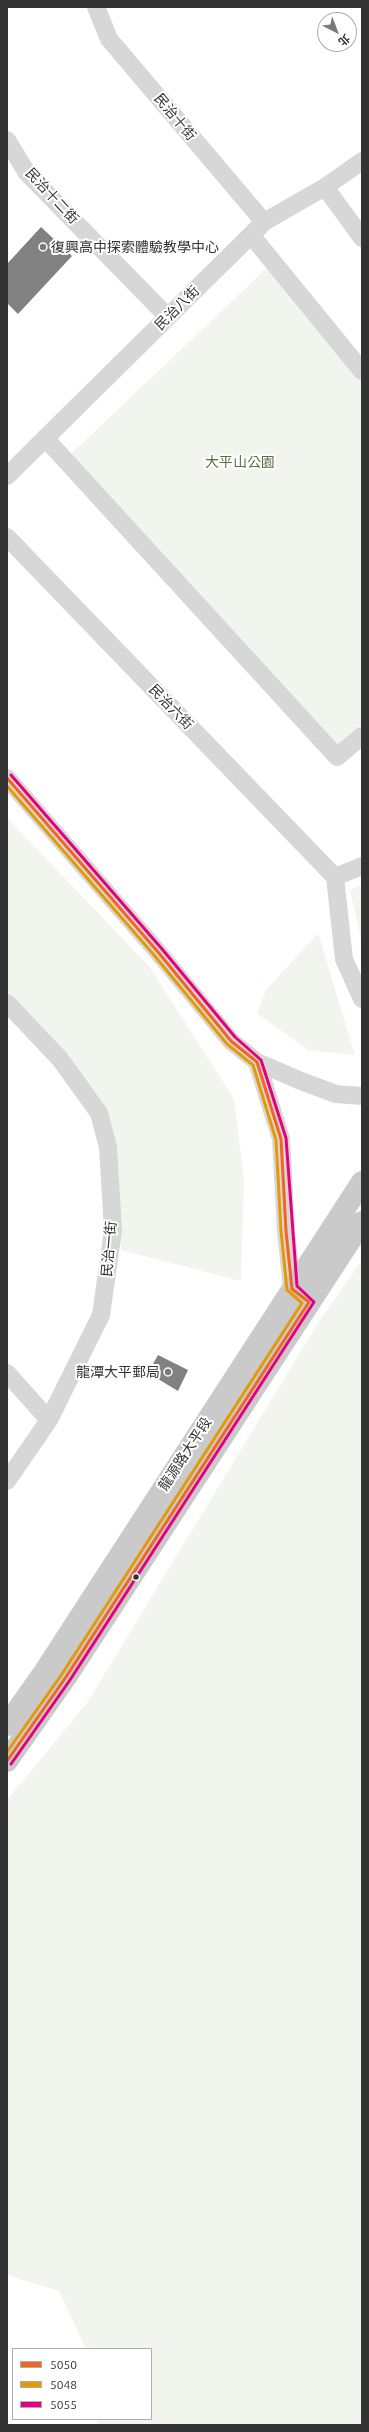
<!DOCTYPE html>
<html>
<head>
<meta charset="utf-8">
<style>
  body { margin:0 }
  #map { position:relative; width:369px; height:2432px; overflow:hidden; background:#fff; font-family:Ubuntu,"Noto Sans TC",sans-serif }
  canvas { display:block }
  .frame { position:absolute; inset:0; border:8px solid #333; pointer-events:none }
  .legend { position:absolute; left:12px; top:2348px; width:140px; height:72px; box-sizing:border-box; background:#fff; border:1px solid #adadad; margin:0; padding:5px 7px; list-style:none; font-size:12px; color:#333 }
  .legend li { display:flex; align-items:center; gap:8px; height:20px }
  .legend b { width:20px; border:1px solid #adadad }
  .north { position:absolute; left:317px; top:12px; width:40px; height:40px; box-sizing:border-box; background:#fff; border:1px solid #adadad; border-radius:50%; rotate:138deg; font-size:11px; font-weight:700; line-height:16px; text-align:center; color:#333 }
  .north::after { content:''; display:block; margin:auto; width:14px; height:18px; background:#7a7a7a; clip-path:polygon(50% 0,100% 100%,50% 72%,0 100%) }
</style>
</head>
<body>
<div id="map">
<canvas width="369" height="2432"></canvas>
<div class="frame"></div>
<ul class="legend">
<li><b style="height:5px;background:#f26522"></b>5050</li>
<li><b style="height:5px;background:#e39a05"></b>5048</li>
<li><b style="height:5px;background:#e5007d"></b>5055</li>
</ul>
<div class="north">北</div>
</div>
<script>
const context = document.querySelector('canvas').getContext('2d');
context.lineJoin = 'round';
function fillPath(path, color) { context.fillStyle = color; context.fill(path, 'evenodd'); }
function trace(path, color, width, dash) { context.strokeStyle = color; context.lineWidth = width; context.lineCap = dash ? 'butt' : 'round'; context.setLineDash(dash || []); context.stroke(path); }
function drawText(font, color, halo, rows, align = 'center') {
  context.font = font + ' Ubuntu,"Noto Sans TC",sans-serif'; context.lineWidth = 4; context.setLineDash([]); context.textBaseline = 'middle'; context.strokeStyle = halo; context.fillStyle = color; for (const [text, x, y, turn = 0] of rows) {
    context.save(); context.translate(x, y); context.rotate((+turn || 0) * Math.PI / 180); context.textAlign = isNaN(turn) ? turn : align; if (halo) context.strokeText(text, 0, 0); context.fillText(text, 0, 0); context.restore();
  }
}
const green = new Path2D(`
  M268,267L362,381V731L338,753L70,455Z
  M7,818L149,966L234,1099L244,1180L241,1281L121,1250L108,1127L7,1005Z
  M362,884V943L350,891Z
  M318,933L355,1055L308,1050L257,1013L266,990Z
  M362,1260V2425H97L98,2419H151V2349H86L59,2291L7,2275V1800L87,1703L318,1323Z`);
const building = new Path2D(`
  M41,227L72,256L18,314L7,303V264Z
  M158,1355L188,1370L178,1391L148,1373Z`);
const minor = new Path2D(`
  M96,7L109,39L264,222
  M7,140L27,173L168,317
  M325,187L362,238
  M251,235L362,371
  M45,438L337,757L362,736
  M7,476L264,222L325,187L362,161
  M7,537L335,877
  M7,778L158,952L231,1041L257,1062L301,1081L336,1094L362,1096
  M335,877L344,959L362,999
  M335,877L362,866
  M7,1003L60,1059L99,1113L108,1147L113,1231L101,1315L49,1420L7,1481
  M257,1062L281,1139L286,1231L292,1289L297,1293
  M7,1373L49,1420`);
const major = new Path2D(`
  M7,1725L45,1671L362,1182
  M7,1761L66,1677L362,1222`);
const bus1 = new Path2D(`
  M7,778L158,952L231,1041L257,1062L281,1139L286,1231L292,1289L309,1302L66,1677L7,1761`);
const bus2 = new Path2D(`
  M7,786L154,955L227,1044L253,1065L276,1140L281,1231L287,1290L302,1303L62,1674L7,1752`);
const bus3 = new Path2D(`
  M11,775L162,949L235,1037L261,1060L286,1138L297,1286L314,1302L70,1680L11,1764`);
const markers = [
  [43,247,4,"#7a7a7a"],
  [168,1372,4,"#7a7a7a"],
  [136,1577,3.5,"#333"]
];
const streetNames = [
  ["民治十街",175,117,50],
  ["民治十二街",52,196,47],
  ["民治八街",177,308,-45],
  ["民治六街",171,707,46],
  ["民治一街",109,1249,-85],
  ["龍源路大平段",185,1454,-57]
];
const poiNames = [
  ["復興高中探索體驗教學中心",51,247],
  ["龍潭大平郵局",160,1372,"right"]
];
const parkNames = [
  ["大平山公園",240,462]
];
fillPath(green, '#f1f5ed');
fillPath(building, '#818181');
trace(minor, '#d7d7d7', 18);
trace(major, '#cacaca', 22);
trace(bus1, '#f26522', 3);
trace(bus2, '#e39a05', 3);
trace(bus3, '#e5007d', 3);
for (const [x, y, r, color] of markers) { const dot = new Path2D(); dot.arc(x, y, r, 0, 2 * Math.PI); context.fillStyle = color; context.fill(dot); trace(dot, '#fff', 1.5); }
drawText('14px', '#333', '#fff', streetNames);
drawText('14px', '#333', '#fff', poiNames, 'left');
drawText('14px', '#56703f', '#fff', parkNames);
</script>
</body>
</html>
